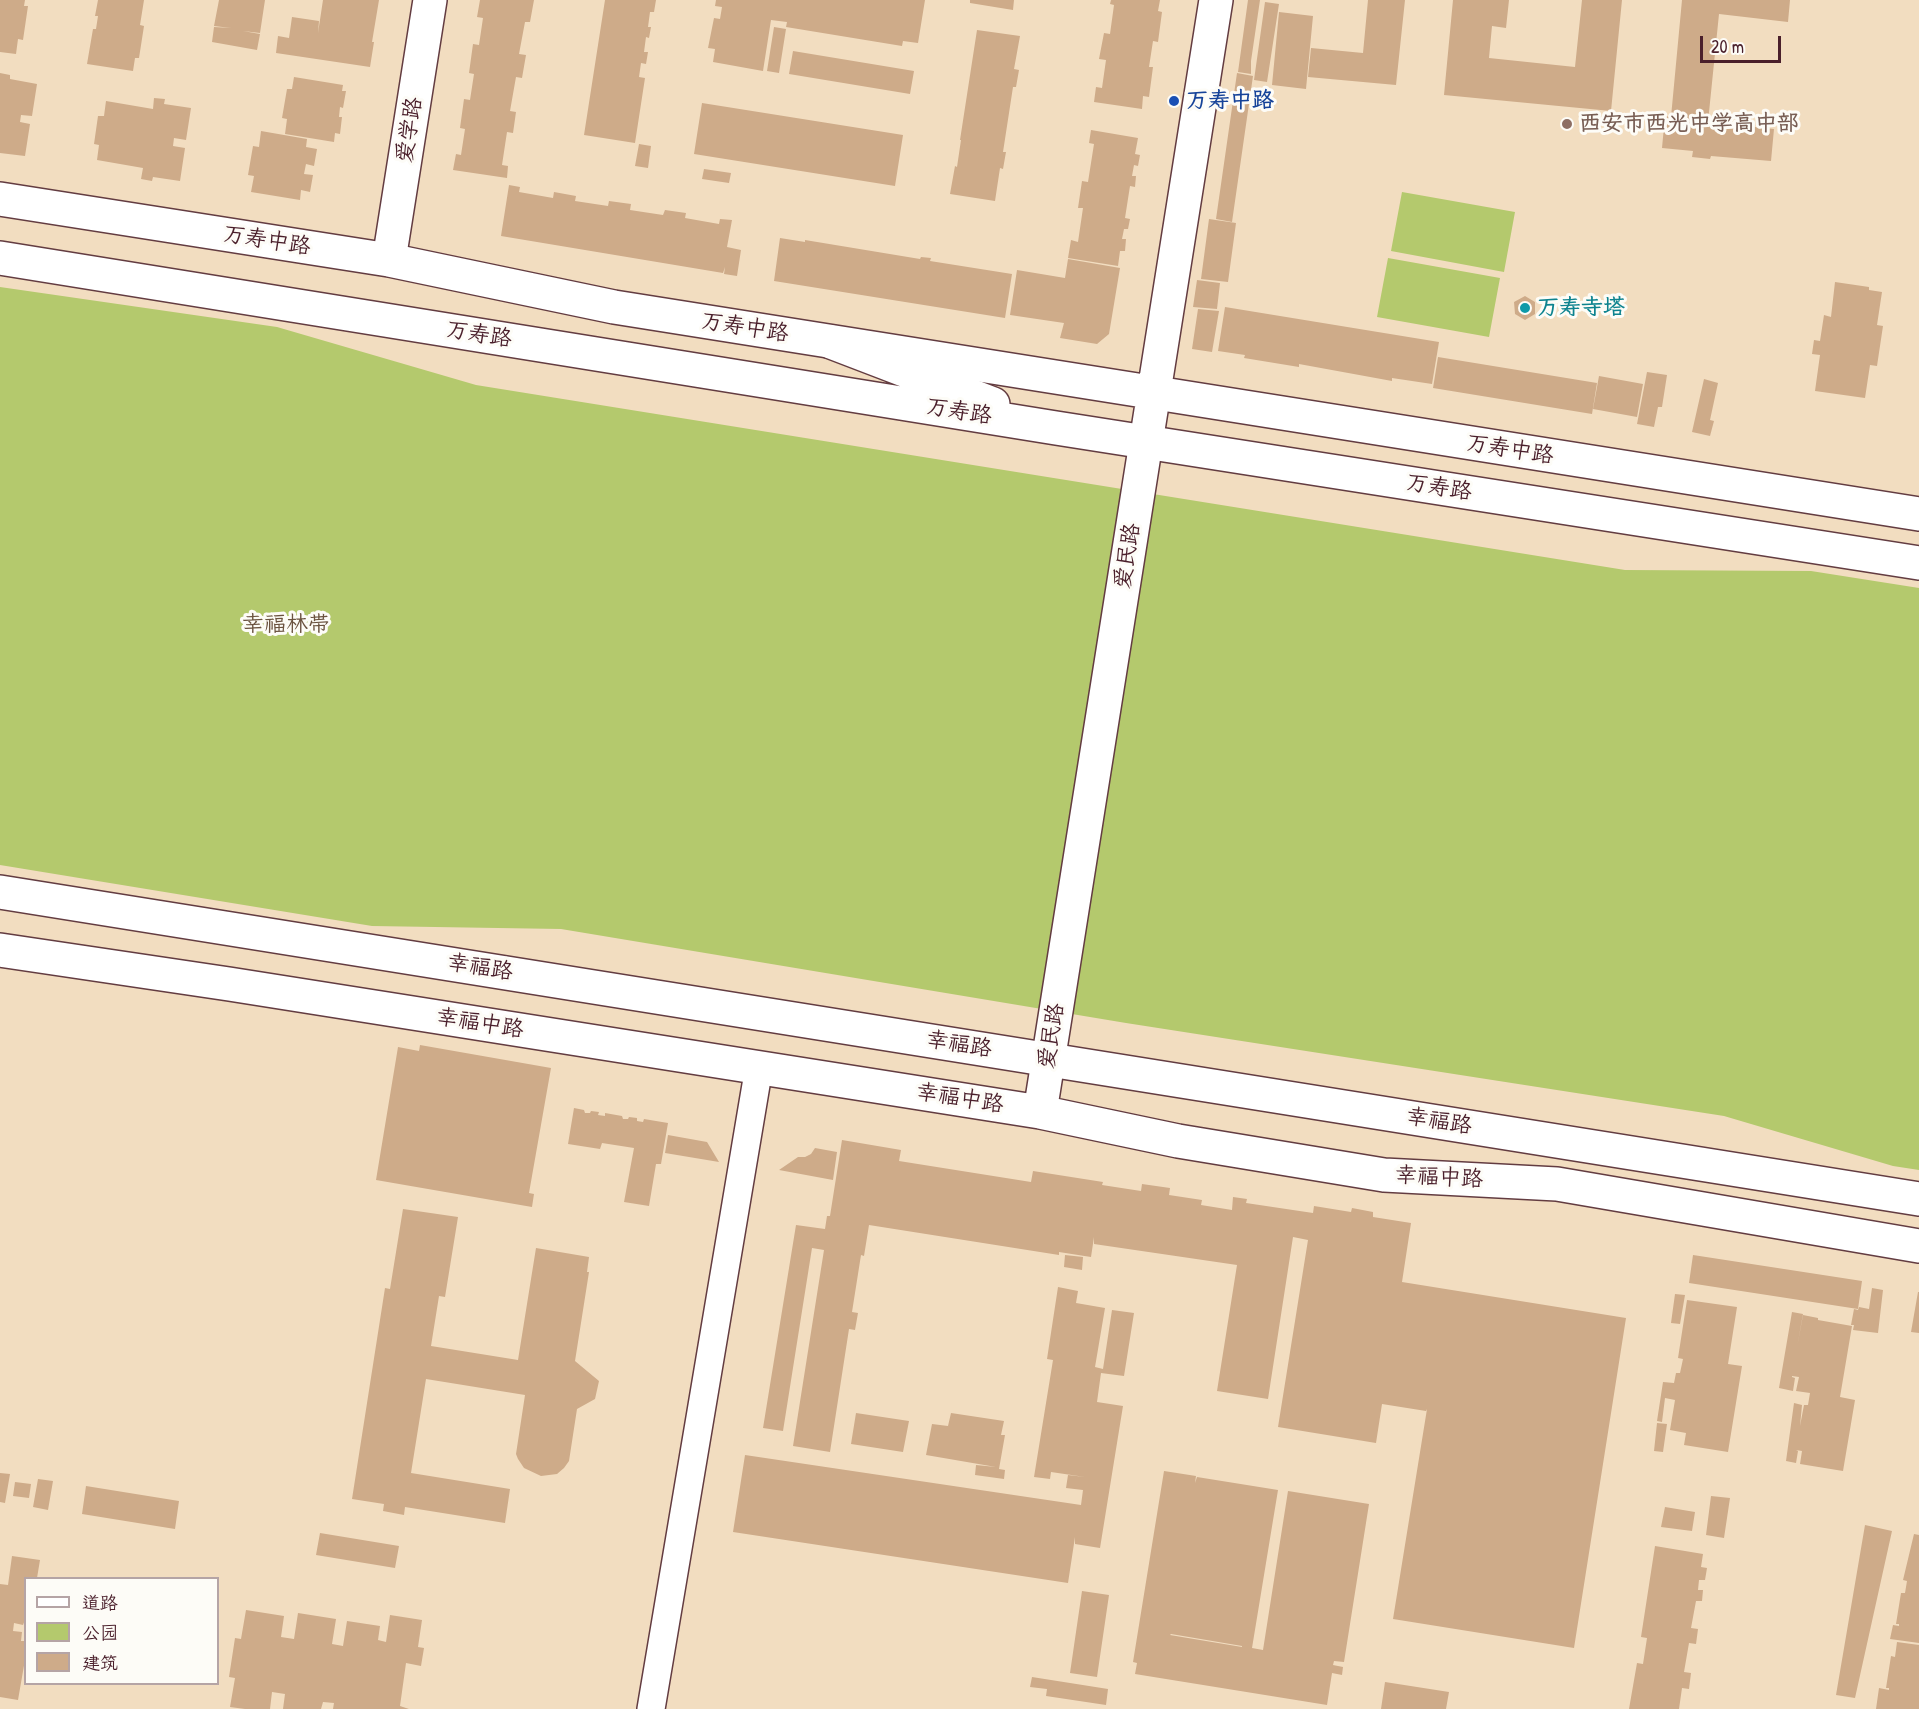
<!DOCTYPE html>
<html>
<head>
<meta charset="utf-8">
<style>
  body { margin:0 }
  #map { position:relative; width:1919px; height:1709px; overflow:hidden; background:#f2ddc0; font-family:"Patrick Hand","LXGW WenKai TC",sans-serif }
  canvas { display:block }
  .legend { position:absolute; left:24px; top:1577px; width:195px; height:108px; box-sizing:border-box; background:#fdfcf7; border:2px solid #b5a4a5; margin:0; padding:8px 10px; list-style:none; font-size:18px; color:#4a1f2b }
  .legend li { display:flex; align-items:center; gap:12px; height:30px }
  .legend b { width:30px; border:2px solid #b5a4a5 }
  .scale { position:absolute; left:1700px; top:36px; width:81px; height:27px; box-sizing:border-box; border:3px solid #4a1f2b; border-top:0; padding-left:8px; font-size:18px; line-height:21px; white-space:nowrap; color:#4a1f2b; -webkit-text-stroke:4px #fdfcf7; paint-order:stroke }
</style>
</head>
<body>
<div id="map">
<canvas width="1919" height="1709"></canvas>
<ul class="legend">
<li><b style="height:8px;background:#fff"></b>道路</li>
<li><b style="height:16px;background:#b4c96d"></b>公园</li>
<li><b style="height:16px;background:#ceab89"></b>建筑</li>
</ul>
<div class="scale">20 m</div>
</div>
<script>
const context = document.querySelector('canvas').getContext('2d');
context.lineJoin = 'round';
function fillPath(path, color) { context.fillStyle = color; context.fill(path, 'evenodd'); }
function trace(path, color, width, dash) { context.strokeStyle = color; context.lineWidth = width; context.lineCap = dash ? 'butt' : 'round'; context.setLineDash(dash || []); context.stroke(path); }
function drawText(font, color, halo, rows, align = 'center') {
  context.font = font + ' "Patrick Hand","LXGW WenKai TC",sans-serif'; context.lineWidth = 6; context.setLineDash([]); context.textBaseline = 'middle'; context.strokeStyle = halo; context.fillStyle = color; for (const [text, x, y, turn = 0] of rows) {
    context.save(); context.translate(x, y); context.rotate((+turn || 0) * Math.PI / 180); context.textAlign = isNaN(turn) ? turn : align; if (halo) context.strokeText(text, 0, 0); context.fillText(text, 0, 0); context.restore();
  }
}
const green = new Path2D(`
  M1402,192L1515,212L1504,272L1391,251Z
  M1388,258L1500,278L1489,337L1377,317Z
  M0,287L277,327L476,385L1625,570L1811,571L1919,588V1170L1893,1166L1724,1116L1126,1023L561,929L372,926L0,865Z`);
const building = new Path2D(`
  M0,0H25L24,6H28L23,40L18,39L16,54L0,52Z
  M98,0H144L140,25L144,26L139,58H135L133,71L87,64L93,29H96L98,16H95Z
  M219,0H265L260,33L243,31L260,34L257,50L212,42L214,27L231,28L214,26Z
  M323,0H379L372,42H374L370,67L276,53L278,36L289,38L292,17L319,21L318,33Z
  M480,0H534L530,22H525L519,54L526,55L522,78L516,77L510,111L516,112L513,133L507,132L502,165L508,166L507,178L453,170L456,154L461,155L465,129L460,128L464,99L470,100L474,74L469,73L473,44L479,45L483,18L477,17Z
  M605,0H656L654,12H650L648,27H651L649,38L646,37L644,52H648L646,64L641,63L639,77L645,78L635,143L584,135Z
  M716,0H925L918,43L903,41L902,46L786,27L787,22L771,20L763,71L713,62L715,49L708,48L714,18L720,19L722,7L715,6Z
  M970,0H1014L1013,10L970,3Z
  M1111,0H1160L1158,11L1162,12L1158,42L1153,41L1149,67H1153L1149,97L1143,96L1142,109L1094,102L1096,87L1102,88L1106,60L1099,59L1104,33L1110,34L1114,5L1110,4Z
  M1248,0H1260L1251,61V74L1238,72Z
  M1368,0H1405L1396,85L1308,77L1311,48L1363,53Z
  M1453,0H1509L1506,28L1492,26L1489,58L1575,67L1582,0H1622L1611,111L1444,95Z
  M1682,0H1790L1788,22L1719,14L1708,122L1774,129L1771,161L1711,156L1710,159L1692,157L1693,151L1662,148L1665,116L1671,117Z
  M1265,2L1279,4L1267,82L1254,80Z
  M1279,12L1313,16L1306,89L1272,85Z
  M774,27L786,29L779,73L767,71Z
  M977,30L1020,36L1014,69L1019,70L1016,87H1013L1003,152H1006L1003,169L1000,168L995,201L950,194L955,166L957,167L961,140H960Z
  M793,51L914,71L910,94L789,74Z
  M0,73L10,75V79L37,84L32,116L21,115L20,122L30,124L25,156L0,153Z
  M1237,73L1253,76L1232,222L1216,219Z
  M294,77L343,85L342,91H346L343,108L340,107L339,117H342L340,134L335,133L334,142L285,134L287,119L282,118L287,89H292Z
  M154,98L165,99L164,104L191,108L186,140L174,138L173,146L185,148L180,181L153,177L152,181L141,179L143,168L97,160L99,145L94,144L98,116H104L106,101L153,109Z
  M702,103L903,135L895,186L694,154Z
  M1091,130L1138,138L1135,154L1140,155L1138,166L1134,165L1132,176H1136L1135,187L1130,186L1125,218L1130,219L1128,229H1124L1122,239H1126L1125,251H1120L1118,266L1068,258L1071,240L1078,242L1083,208H1078L1082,181L1088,182L1094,144L1089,143Z
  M261,131L307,139L306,147L317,149L314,166L306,164L304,174L313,175L310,192L301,190L300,200L251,192L254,176L248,175L253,146L259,147Z
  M639,144L651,146L648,168L635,166Z
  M704,169L731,173L729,183L702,179Z
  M509,185L520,187L519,192L553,198L554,192L576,196L575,201L608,206L609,201L631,204L630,210L663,215L665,210L686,213L685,218L719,224L720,219L732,220L727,247L741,250L737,276L724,274L725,267L723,273L501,236Z
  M1209,219L1236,223L1228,282L1201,279Z
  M780,238L805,242V240L920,259L921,257L931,258L930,261L1012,274L1005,318L774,281Z
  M1068,259L1120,268L1109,334L1097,344L1060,338L1064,323L1010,315L1017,270L1065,278Z
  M1197,280L1220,283L1217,309L1193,307Z
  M1835,282L1869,287V290L1882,292L1877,325L1883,326L1877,366L1870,365L1865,398L1815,391L1820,355L1812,354L1814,340L1820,341L1824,315L1831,317Z
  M1525,296L1535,302V314L1525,320L1515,314L1514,302Z
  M1225,307L1439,342L1432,384L1392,378V381L1299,364V367L1244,358L1245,355L1218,351Z
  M1198,309L1219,311L1212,352L1192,349Z
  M1438,357L1597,383L1592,414L1433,388Z
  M1647,372L1667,375L1662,407H1658L1654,427L1637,424Z
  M1599,376L1643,384L1637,417L1593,409Z
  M1704,379L1718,383L1710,420L1714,421L1710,436L1692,432Z
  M420,1045L551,1068L529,1193L534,1194L532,1207L376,1180L398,1047L419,1051Z
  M574,1108L584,1110L585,1113H590L591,1111L599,1112L598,1115L605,1116V1113L622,1116L623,1119H628L629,1117L637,1118V1121L643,1122L644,1119L668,1123L661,1164H656L649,1206L624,1202L634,1148L602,1143L600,1149L568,1144Z
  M668,1135L707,1142L719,1162L665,1153Z
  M842,1140L901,1150L899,1161L1031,1182L1033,1171L1103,1182L1102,1185L1141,1191L1142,1184L1170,1188L1169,1195L1202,1200L1201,1205L1232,1210L1233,1197L1247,1199L1246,1203L1313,1213L1314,1206L1351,1212L1352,1208L1373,1212V1217L1411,1223L1402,1282L1626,1318L1574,1648L1393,1619L1427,1409L1426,1411L1382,1404L1376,1443L1278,1427L1308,1240L1293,1237L1268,1399L1217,1391L1237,1265L1094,1244V1237L1091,1257L1059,1252V1255L869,1225L864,1256L861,1255L852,1312L858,1313L855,1330L849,1329L830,1452L793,1446L824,1250L812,1248L783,1431L763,1428L796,1225L825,1229L827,1216H830Z
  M815,1148L837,1152L833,1180L779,1170L798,1157H805L811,1154Z
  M403,1209L458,1217L445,1297L439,1296L431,1346L518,1360L536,1248L589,1257L587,1272H589L575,1361L599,1381L595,1399L577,1409L569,1461L564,1468L557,1474L541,1476L524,1468L518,1459L516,1454L525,1395L426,1379L411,1473L510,1489L505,1523L405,1507L404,1515L383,1511L384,1504L352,1499L385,1288L390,1289Z
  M1065,1255L1083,1257L1082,1270L1064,1267Z
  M1693,1255L1862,1281L1858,1309L1689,1283Z
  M1058,1287L1078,1291L1076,1303L1105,1308L1095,1367L1103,1369L1112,1310L1134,1313L1124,1376L1101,1373L1097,1402L1123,1406L1100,1548L1075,1544V1537L1068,1583L733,1532L745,1455L1081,1505L1083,1490L1066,1488L1068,1475L1085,1477L1051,1472L1050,1479L1034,1477L1053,1360L1047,1359Z
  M1872,1288L1883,1290L1878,1333L1853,1330L1854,1325H1851L1854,1309L1858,1310L1859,1307L1869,1309Z
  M1918,1292H1919V1333L1911,1332Z
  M1675,1294L1685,1295L1680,1324L1671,1323Z
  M1687,1300L1737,1307L1728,1364L1742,1366L1728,1452L1684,1445L1686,1433L1670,1430L1675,1400L1665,1398L1662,1422L1657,1421L1663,1382L1674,1383L1676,1373H1680L1683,1359L1678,1358Z
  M1792,1312L1803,1314L1797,1347L1803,1315L1818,1318V1320L1852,1326L1840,1397L1855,1400L1843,1471L1800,1464L1802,1451L1796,1450L1798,1451L1796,1463L1786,1461L1794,1403L1802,1405L1800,1426L1804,1405H1808L1810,1393L1796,1391L1799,1377L1792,1376V1377L1795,1378L1793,1391L1779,1388Z
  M856,1413L909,1421L903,1452L851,1444Z
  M951,1413L1004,1421L1001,1435H1005L999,1469L1005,1470L1004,1479L975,1475L976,1465L996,1467L926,1455L932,1424L948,1426Z
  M1657,1423L1667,1424L1663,1452L1654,1451Z
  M1164,1471L1196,1476L1195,1483L1197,1477L1278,1490L1252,1648L1263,1650L1288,1491L1369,1504L1344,1662L1334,1661L1333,1665L1343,1667L1342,1675L1332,1673L1327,1705L1135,1674L1137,1663L1133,1662ZM1171,1634L1242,1646V1647L1170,1635Z
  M0,1473L10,1474L5,1503L0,1502Z
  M38,1479L53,1481L48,1510L33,1507Z
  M15,1482L31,1484L29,1498L13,1496Z
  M86,1486L179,1501L175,1529L82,1514Z
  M1711,1496L1730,1498L1724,1538L1706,1535Z
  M1665,1507L1695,1512L1692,1531L1661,1527Z
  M1865,1525L1892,1531L1855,1698L1836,1695Z
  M320,1533L399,1546L395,1568L316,1555Z
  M1914,1534L1919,1535V1643L1890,1639L1893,1625L1899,1626V1624H1896L1901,1593H1905L1907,1581L1903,1580Z
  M1655,1546L1703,1554L1701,1567L1707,1568L1705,1580H1699L1698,1590H1703L1702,1601H1696L1691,1628L1698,1629L1696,1644L1689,1643L1684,1672L1691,1673L1689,1689L1682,1688L1679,1709H1629L1637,1663L1643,1664L1647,1638L1641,1637Z
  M12,1556L40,1560L37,1578H26V1617L23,1625L14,1623L13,1631L22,1632L21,1641H26V1654L18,1700L0,1697V1584L8,1585Z
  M1082,1591L1109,1595L1097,1677L1070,1673Z
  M246,1610L284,1616L281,1637L294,1639L298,1613L336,1619L332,1644L343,1646L347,1621L380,1626L378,1640L386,1642L390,1615L422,1620L418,1647L424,1648L421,1666L406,1663L400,1706L409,1709H333L334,1703L323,1702L321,1709H283L285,1694L272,1692L270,1709H245L230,1707L235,1678L229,1677L235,1638L241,1639Z
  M1897,1642L1919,1645V1709H1876L1879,1688L1889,1690V1688H1886L1891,1656L1895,1657Z
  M1032,1677L1108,1689L1106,1705L1046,1696L1047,1689L1030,1687Z
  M1385,1682L1449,1692L1446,1709H1381Z`);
const street = new Path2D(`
  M651,1709L759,1067`);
const secondary = new Path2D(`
  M0,199L389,260L614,307L1919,514
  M389,260L430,0
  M0,950L229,984L1040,1112L1178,1141L1384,1175L1557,1184L1919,1246
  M1040,1112L1216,0`);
const primary = new Path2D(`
  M0,258L1056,428L1919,563
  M831,342L993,404
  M0,892L1919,1199`);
const markers = [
  [1174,101,6,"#1a4fb4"],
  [1567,124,6,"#8d6e63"],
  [1525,308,6,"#0f9aa8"]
];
const transitNames = [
  ["万寿中路",1186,101]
];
const educationNames = [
  ["西安市西光中学高中部",1579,124]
];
const streetNames = [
  ["爱学路",410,130,-81],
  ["万寿中路",267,241,9],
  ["万寿中路",745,328,9],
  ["万寿路",479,335,9],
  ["万寿路",959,412,9],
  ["万寿中路",1510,450,9],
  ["万寿路",1439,488,9],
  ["爱民路",1128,556,-81],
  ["幸福路",480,968,9],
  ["幸福中路",480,1024,9],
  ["爱民路",1052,1036,-81],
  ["幸福路",959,1045,9],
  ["幸福中路",960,1099,9],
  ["幸福路",1439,1122,9],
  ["幸福中路",1439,1178,3]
];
const cultureNames = [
  ["万寿寺塔",1537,308]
];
const parkNames = [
  ["幸福林带",286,625]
];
fillPath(green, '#b4c96d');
fillPath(building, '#ceab89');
trace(street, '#633c41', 30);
trace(secondary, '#633c41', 36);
trace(primary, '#633c41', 36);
trace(street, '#fff', 27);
trace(secondary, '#fff', 33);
trace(primary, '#fff', 33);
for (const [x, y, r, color] of markers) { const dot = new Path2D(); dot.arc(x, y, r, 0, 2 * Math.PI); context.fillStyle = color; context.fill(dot); trace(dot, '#fdfcf7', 2); }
drawText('bold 22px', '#164399', '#fdfcf7', transitNames, 'left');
drawText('bold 22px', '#785e54', '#fdfcf7', educationNames, 'left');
drawText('22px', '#4a1f2b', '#fdfcf7', streetNames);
drawText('bold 22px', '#0d838f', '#fdfcf7', cultureNames, 'left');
drawText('22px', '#6a523f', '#fdfcf7', parkNames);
</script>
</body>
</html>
